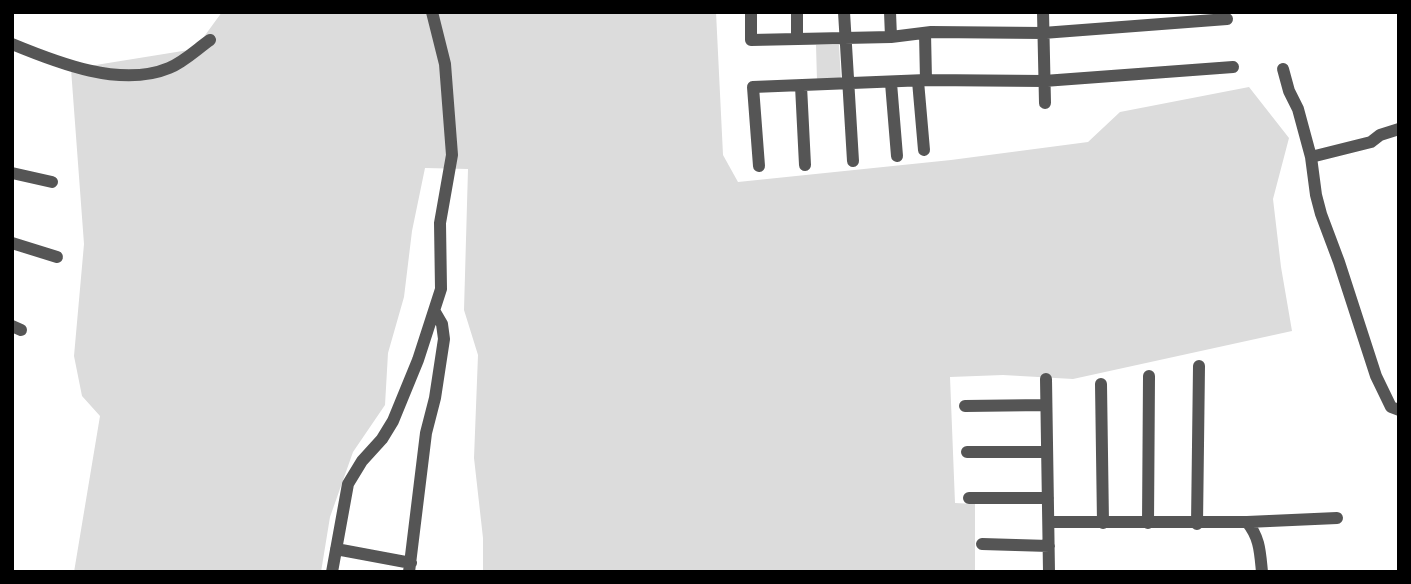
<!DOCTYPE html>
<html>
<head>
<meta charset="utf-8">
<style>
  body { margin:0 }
  #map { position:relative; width:1411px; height:584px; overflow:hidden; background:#fff; font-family:Signika,sans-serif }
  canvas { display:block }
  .frame { position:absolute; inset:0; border:14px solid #000; pointer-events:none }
</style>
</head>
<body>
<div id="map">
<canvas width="1411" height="584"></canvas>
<div class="frame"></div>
</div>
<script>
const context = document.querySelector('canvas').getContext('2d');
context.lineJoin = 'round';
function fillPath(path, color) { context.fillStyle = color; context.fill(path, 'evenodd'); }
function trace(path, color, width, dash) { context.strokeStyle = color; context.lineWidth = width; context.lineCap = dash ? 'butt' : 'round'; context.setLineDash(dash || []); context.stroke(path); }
const green = new Path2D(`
  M222,12H716L723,155L738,182L951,160L1088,142L1120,112L1249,87L1289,138L1273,199L1281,267L1292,331L1073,379L1003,375L950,377L955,503L975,504V572H483V538L474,458L478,355L464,310L468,169L425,168L412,231L404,297L388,353L385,405L353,452L330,517L321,572H74L100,416L82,396L74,356L84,244L71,69L195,49Z
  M816,45H839L841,80L817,81Z`);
const minor = new Path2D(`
  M751,12V40L891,37L890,12
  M797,12V39
  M844,12L853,161
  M1043,12L1045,103
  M925,33L926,80
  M891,37L931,32L1043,33L1227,19
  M12,44C58,63 121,88 169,68C184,62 197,49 210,40
  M1283,69L1289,91L1298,109L1311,157
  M918,81L924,150
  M891,83L897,156
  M801,86L805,165
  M1399,129L1380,135L1371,142L1311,157L1316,195L1321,214L1339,262L1376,376L1391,407L1399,410
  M759,166L753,87L926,80L1044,81L1233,67
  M12,173L52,182
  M12,243L57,257
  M12,326L21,330
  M1046,379L1049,572
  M1101,384L1103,523
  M965,406L1046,405
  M967,452H1047
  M969,498H1048
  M1049,522H1247C1260,538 1260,552 1262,572
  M1247,522L1337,518
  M1148,523L1149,376
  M1197,524L1199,366
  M982,544L1049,546
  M336,549L411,563
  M332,572L348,484L362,461L382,439L393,421L418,360L441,289L440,223L452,155L445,64L432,12
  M409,572L426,433L435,398L444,339L442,324L435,312`);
fillPath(green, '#dcdcdc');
trace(minor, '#555', 12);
</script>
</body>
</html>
